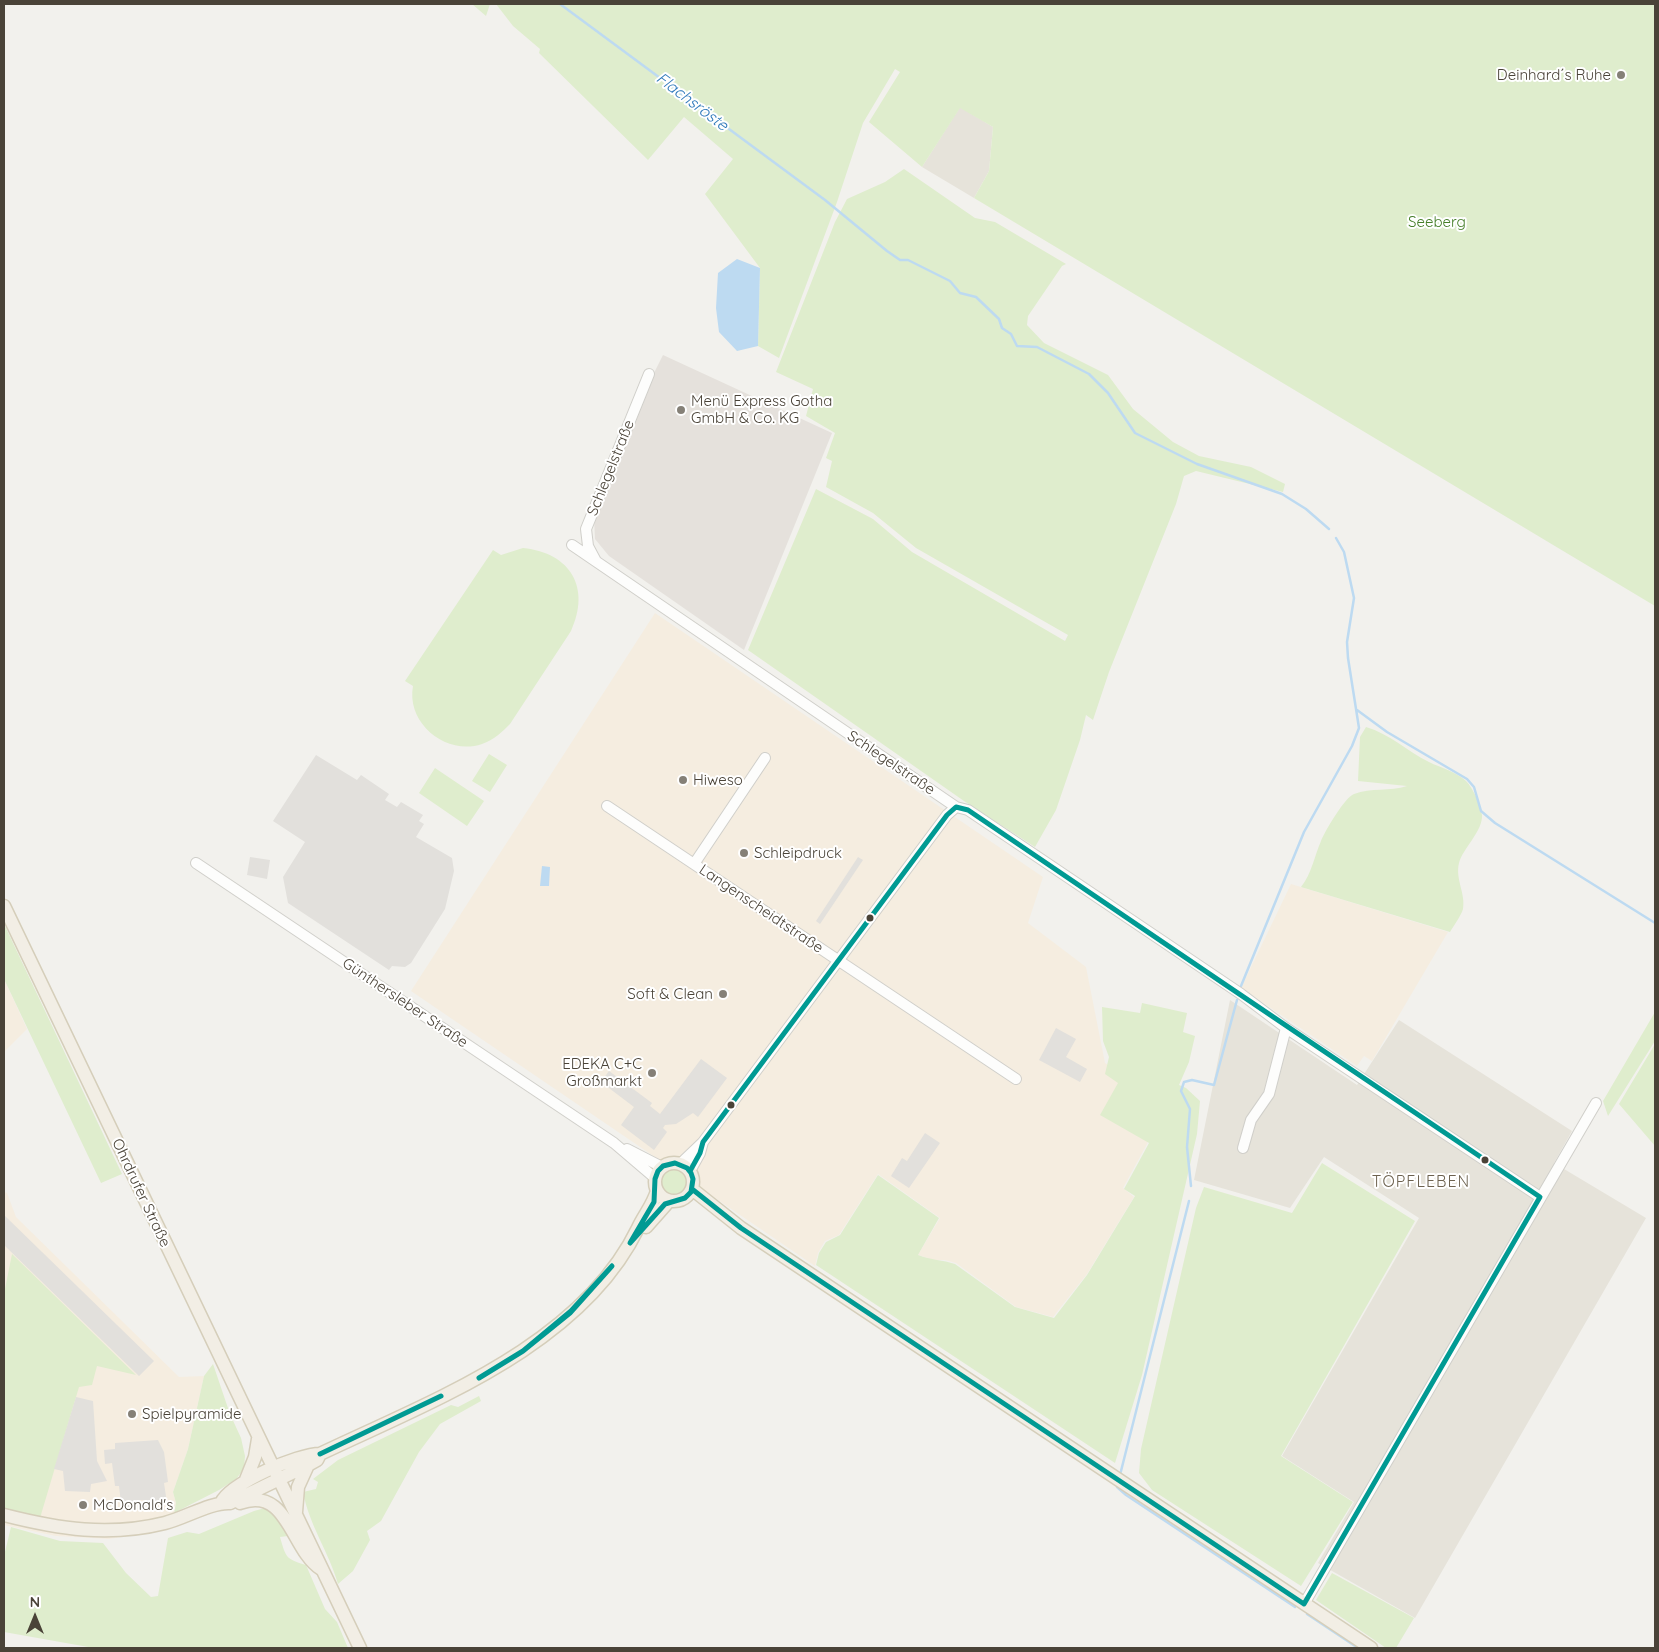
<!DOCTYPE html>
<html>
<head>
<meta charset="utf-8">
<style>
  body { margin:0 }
  #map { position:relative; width:1659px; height:1652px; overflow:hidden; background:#f2f1ed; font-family:Quicksand,sans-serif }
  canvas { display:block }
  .frame { position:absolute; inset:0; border:5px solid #4a4338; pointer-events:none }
  .north { position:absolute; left:10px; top:1592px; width:50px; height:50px; -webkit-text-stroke:4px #fff; paint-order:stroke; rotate:0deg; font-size:14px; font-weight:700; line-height:20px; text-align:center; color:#4a4338 }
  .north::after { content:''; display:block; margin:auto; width:18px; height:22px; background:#4a4338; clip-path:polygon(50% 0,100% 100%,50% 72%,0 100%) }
</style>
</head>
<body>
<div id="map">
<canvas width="1659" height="1652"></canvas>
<div class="frame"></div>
<div class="north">N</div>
</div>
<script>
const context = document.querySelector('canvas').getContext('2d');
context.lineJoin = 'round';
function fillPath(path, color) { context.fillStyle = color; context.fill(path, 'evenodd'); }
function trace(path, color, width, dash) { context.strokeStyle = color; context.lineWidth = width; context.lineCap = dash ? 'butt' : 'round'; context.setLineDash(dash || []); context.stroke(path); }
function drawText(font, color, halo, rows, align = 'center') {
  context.font = font + ' Quicksand,sans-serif'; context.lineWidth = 4; context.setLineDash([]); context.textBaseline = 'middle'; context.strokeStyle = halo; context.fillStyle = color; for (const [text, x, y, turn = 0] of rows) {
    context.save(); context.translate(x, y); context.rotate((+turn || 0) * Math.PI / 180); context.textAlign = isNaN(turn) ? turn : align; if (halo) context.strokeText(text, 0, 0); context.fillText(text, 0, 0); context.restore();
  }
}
const residential = new Path2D(`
  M960,107L993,127L989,171L974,198L922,167Z
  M1230,1000L1357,1085L1399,1020L1572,1131L1554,1163L1646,1218L1415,1618L1318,1563L1354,1502L1282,1456L1419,1218L1324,1157L1290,1208L1194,1180Z`);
const commercial = new Path2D(`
  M655,613L1043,877L1028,923L1086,967L1105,1063L1159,1097L1147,1144L1123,1188L1134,1197L1087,1274L1053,1317L1016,1307L956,1263L945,1260H933L918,1255L940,1218L878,1174L839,1235L825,1241L818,1253L815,1266L411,991Z
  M1291,884L1448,932L1372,1061L1364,1056L1357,1066L1241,988Z
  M4,979L27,1029L4,1052Z
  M4,1192L7,1193L16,1217L179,1377L204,1376L188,1449L173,1492L176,1503L170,1529L109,1539L56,1536L4,1525Z`);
const industrial = new Path2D(`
  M663,355L832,433L744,650L609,556L595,539L594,518L650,381Z`);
const green = new Path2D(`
  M472,4H490L486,16Z
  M496,4H1655V606L974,198L989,171L993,127L960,108L922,167L869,122L900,72L895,69L863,123L837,202L779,358L758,346L760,268L705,194L733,159L684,117L648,160L539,53L540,49L513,26Z
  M904,169L975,218L995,222L1066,264L1062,266L1028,316L1027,325L1044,343L1108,375L1133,409L1173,442L1199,456L1251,467L1285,484L1283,492L1196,471L1184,476L1176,504L1109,672L1093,720L1086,715L1080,740L1056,810L1035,847L964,801L748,650L816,489L873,519L912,552L1065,641L1068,635L916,548L873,513L826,487L832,461L826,458L835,433L806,416L813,389L776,372L835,222L847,199L885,182Z
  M523,548C571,553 591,588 571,631L510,724C502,732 494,740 482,744C447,756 406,724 413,686L405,681L493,550L501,555Z
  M1366,727C1390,734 1407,751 1429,762C1441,768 1455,771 1466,781C1473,788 1481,806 1482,815C1483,831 1463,848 1459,863C1455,879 1466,894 1463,909C1461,916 1454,925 1450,932L1301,887C1312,873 1314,857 1321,841C1325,831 1345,797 1354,794C1371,787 1390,792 1407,786L1358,781L1360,737Z
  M489,754L507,765L490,792L472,781Z
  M435,768L484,801L467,826L419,793Z
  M4,924L122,1174L101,1183L4,979Z
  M1142,1003L1187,1013L1183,1032L1195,1036L1189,1062L1179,1085L1186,1088L1200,1101L1197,1134L1142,1375L1115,1463L816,1265L819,1253L826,1242L840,1235L878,1175L939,1218L918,1255C931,1260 943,1260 955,1264L1015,1307L1054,1318L1087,1275L1135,1196L1124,1189L1149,1143L1100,1115L1118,1083L1105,1074L1109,1057L1103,1041L1102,1007L1140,1013Z
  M1655,1012V1041L1608,1116L1603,1101Z
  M1655,1044V1146L1619,1104Z
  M1322,1163L1415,1221L1281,1456L1353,1502L1301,1586L1152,1490L1139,1473L1141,1449L1196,1208L1204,1187L1292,1213Z
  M660 1183a15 15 0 1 1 30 0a15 15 0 1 1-30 0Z
  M12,1254L136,1375L97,1366L92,1385L79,1387L40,1518L4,1508V1294Z
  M213,1364L230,1414L241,1438L245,1456L244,1469L236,1479L219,1490L174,1513L176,1503L173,1492L188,1449L204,1376Z
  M479,1396L481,1401L440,1424L419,1452L381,1521L367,1531L370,1540L353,1571L338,1584C329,1552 309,1525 303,1492L316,1489L318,1482L313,1479L338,1460L451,1405L458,1407Z
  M265,1508C280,1510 283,1522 288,1536L280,1537C286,1558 286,1559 306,1565L325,1609L337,1622L348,1648H94L4,1632V1556L11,1527L60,1541L103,1543L126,1573L151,1597L158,1596L168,1538L187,1532L199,1534L254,1511Z
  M1332,1573L1414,1618L1396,1648H1386L1316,1600Z`);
const parking = new Path2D(`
  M316,755L357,780L361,775L389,794L385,800L397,807L401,802L423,815L419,821L424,824L416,837L452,858L454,871L445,909L411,963L405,967L392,966L389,970L288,903L283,877L305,842L273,821Z
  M250,857L270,860L267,879L247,875Z
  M858,857L863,860L820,924L816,921Z
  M1056,1028L1076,1039L1066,1057L1087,1069L1080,1082L1039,1060Z
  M701,1059L727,1078L698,1117L693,1113L676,1124L665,1125L663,1128L667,1132L654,1150L621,1125L634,1107L601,1082L609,1071L652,1103L650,1106L660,1114Z
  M925,1133L940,1143L909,1188L891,1176L902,1158L907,1161Z
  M4,1215L154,1361L139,1376L4,1245Z
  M76,1397L93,1401L97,1461L107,1481L91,1484L90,1492L65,1491L63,1471L54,1469Z
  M158,1440L164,1452L168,1482L164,1483L167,1503L148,1505L147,1500H141L136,1501L137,1507L124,1509L121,1503L119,1486H115L112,1463L105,1464L104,1450L115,1449V1443Z`);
const water = new Path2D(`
  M737,259L760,268L758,346L737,351L719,332L716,308L718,273Z
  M542,866L550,867L549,886H540Z`);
const stream = new Path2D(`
  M560,4L825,200L887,251L900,260H908L950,281L960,293L976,297L999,319L1002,328L1011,334L1017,346L1037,347L1089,374L1108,393L1135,433L1197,464L1282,494L1306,509L1329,529
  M1357,710L1387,732L1467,779L1474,787L1481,811L1495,823L1655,923
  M1241,986L1304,832L1352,746L1359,728L1348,658L1347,642L1354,598L1344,552L1336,538
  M1191,1186L1187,1147L1190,1109L1181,1091L1184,1082L1192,1080L1214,1085L1237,1000
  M1120,1475L1189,1201
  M1118,1485L1117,1487L1126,1495L1295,1607
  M1307,1614L1358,1648`);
const minor = new Path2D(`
  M572,545L956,807L968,810L1241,994L1286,1028L1540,1197
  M596,561L588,546L586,529L649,374
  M607,806L1016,1079
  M196,863L614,1143L655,1178
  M694,864L765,758
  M1243,1148L1251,1120L1269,1094L1286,1028
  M627,1149L662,1167
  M680,1164L703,1142L947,815L956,807
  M690,1171L700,1153L703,1142
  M1304,1604L1596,1103`);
const major = new Path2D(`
  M4,906L360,1648
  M655 1182a19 19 0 1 1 38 0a19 19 0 1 1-38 0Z
  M692,1189L741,1228L1371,1648
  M646,1227L669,1201
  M245,1482L255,1457L258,1439
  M221,1503C230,1483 298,1454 320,1454C431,1401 581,1346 638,1228C644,1215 653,1205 657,1191
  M240,1503C288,1485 291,1550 321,1569
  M296,1512L298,1487L308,1465
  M4,1515C59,1529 109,1537 165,1523C185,1518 211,1502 230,1503L308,1465L317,1460L320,1454`);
const bus1 = new Path2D(`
  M675,1163L687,1168L691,1173L693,1179L691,1192L685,1198L665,1204L630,1243L654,1202L655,1179L658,1171L663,1166Z
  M690,1171L700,1153L703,1142L947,815L956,807L968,810C1159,939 1348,1069 1540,1197L1304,1604L741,1228L692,1189
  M523,1351L571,1311L612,1266
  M523,1351L570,1313L612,1266
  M479,1378L523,1351
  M479,1378L523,1351
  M320,1454L441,1396
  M320,1454L441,1396`);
const markers = [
  [1621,75,5,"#858077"],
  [681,410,5,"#858077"],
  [683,780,5,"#858077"],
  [744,853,5,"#858077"],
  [870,918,4.5,"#4a4338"],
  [723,994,5,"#858077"],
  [652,1073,5,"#858077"],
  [731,1105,4.5,"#4a4338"],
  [1485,1160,4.5,"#4a4338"],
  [132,1414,5,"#858077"],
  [83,1505,5,"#858077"]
];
const poiNames = [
  ["Deinhard´s Ruhe",1611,75,"right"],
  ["Menü Express Gotha",691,401],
  ["GmbH & Co. KG",691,418],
  ["Hiweso",693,780],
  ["Schleipdruck",754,853],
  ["Soft & Clean",713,994,"right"],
  ["EDEKA C+C",642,1064,"right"],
  ["Großmarkt",642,1081,"right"],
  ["Spielpyramide",142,1414],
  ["McDonald's",93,1505]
];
const parkNames = [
  ["Seeberg",1437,222]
];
const streetNames = [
  ["Schlegelstraße",611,468,-68],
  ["Schlegelstraße",891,763,34],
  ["Langenscheidtstraße",761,909,34],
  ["Günthersleber Straße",405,1003,34],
  ["Ohrdrufer Straße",141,1193,65]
];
const waterNames = [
  ["Flachsröste",692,102,37]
];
const neighbourhoodNames = [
  ["TÖPFLEBEN",1421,1182]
];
fillPath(residential, '#e6e3da');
fillPath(commercial, '#f5ede0');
fillPath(industrial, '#e5e1dc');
fillPath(green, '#dfedcd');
fillPath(parking, '#e2e0dc');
fillPath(water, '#bddaf1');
trace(stream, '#bddaf1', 2.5);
trace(minor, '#d0cfca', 12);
trace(major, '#d5ceba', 15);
trace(minor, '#fdfdfc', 10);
trace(major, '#f2eee5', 12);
trace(bus1, '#009a93', 5);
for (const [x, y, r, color] of markers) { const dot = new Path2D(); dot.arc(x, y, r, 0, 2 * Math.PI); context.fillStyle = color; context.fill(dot); trace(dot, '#fff', 2); }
drawText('15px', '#4a4338', '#fff', poiNames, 'left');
drawText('15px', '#457e28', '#fff', parkNames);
drawText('15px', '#4a4338', '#fff', streetNames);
drawText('italic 16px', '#2d78ba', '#fff', waterNames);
context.letterSpacing = '1px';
drawText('16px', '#6d624f', '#fff', neighbourhoodNames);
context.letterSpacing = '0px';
</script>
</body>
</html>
